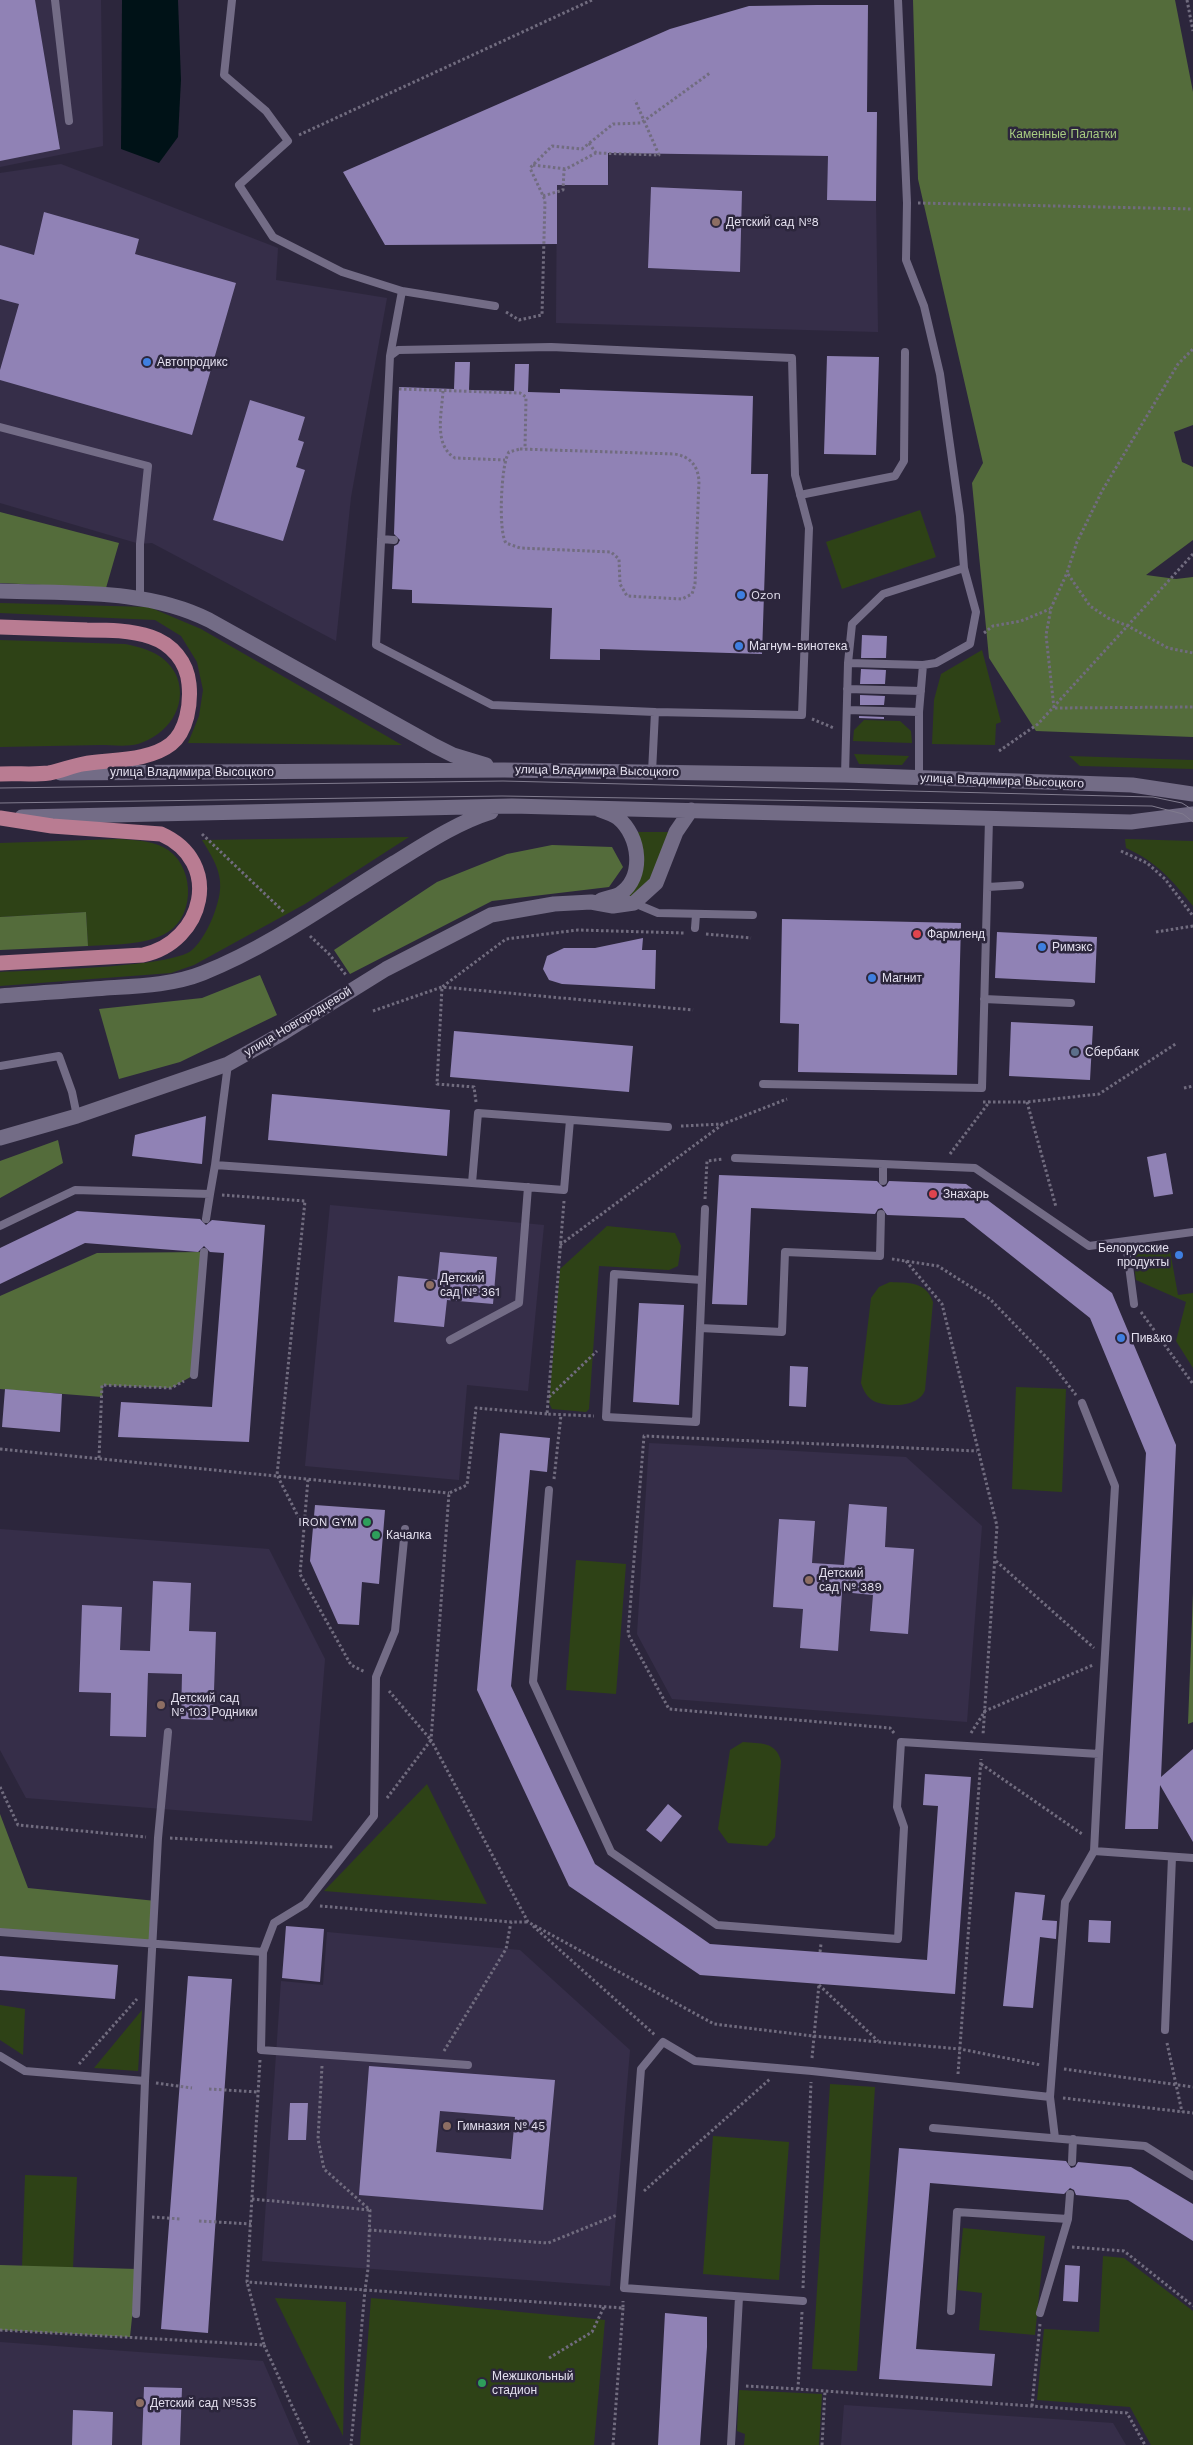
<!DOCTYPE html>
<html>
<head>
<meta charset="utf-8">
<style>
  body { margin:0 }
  canvas { display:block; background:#2c263c }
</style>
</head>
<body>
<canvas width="1193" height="2445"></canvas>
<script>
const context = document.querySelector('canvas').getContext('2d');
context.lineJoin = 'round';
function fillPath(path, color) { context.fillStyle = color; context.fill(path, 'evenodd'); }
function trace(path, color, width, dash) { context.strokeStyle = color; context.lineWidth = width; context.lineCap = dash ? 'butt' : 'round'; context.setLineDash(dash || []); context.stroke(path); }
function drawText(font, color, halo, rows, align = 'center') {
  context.font = font + ' "Work Sans",sans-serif'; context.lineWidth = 5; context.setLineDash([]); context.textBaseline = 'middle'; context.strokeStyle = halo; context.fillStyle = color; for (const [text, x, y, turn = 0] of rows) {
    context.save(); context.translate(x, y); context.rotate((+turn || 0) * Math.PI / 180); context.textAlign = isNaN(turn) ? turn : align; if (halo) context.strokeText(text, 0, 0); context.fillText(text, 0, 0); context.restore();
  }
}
const built = new Path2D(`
  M0,0H101L103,146L0,167Z
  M609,153L828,156V200L876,201L878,332L556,323L557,185H608Z
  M61,164L278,248L276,280L387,298L351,497L336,641L152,543L140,544L0,503V173Z
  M330,1205L544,1225L528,1391L467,1385L459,1480L305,1466Z
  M649,1443L906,1457L982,1526L967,1722L672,1699L637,1634Z
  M0,1529L269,1549L325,1659L312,1821L26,1798L0,1750Z
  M327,1932L520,1950L630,2050L610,2286L262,2261L281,1981L323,1985Z
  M0,2342L263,2361L299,2445H0Z
  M844,2405L1113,2423L1126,2445H841Z`);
const green = new Path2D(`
  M920,510L936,557L842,589L826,542Z
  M0,603L149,607L201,629L402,745L188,743L199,716L203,690L197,662L181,636L155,620L0,613Z
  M0,640L125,644C146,648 168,655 177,677C188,707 167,735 138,744C127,747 111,745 100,745C66,746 33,746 0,747Z
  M982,650L1001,722L996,724L995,745L932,744L934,700L941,674Z
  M864,720L900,721L911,731L912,743L853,741L854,730Z
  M854,754L909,756L902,765L859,764Z
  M1069,756L1193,760V769L1080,766Z
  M630,832H676L642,897L609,898L633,880Z
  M409,837L305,904L194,965L171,973L0,986V972C34,970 172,968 192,950C202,941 209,927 214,914C226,882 220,869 202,840Z
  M118,839C133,840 149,840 163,847C194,862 197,914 168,932C146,946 113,944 88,946L86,912L0,917V843Z
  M1125,839L1193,841V906C1172,880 1157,862 1126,848Z
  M607,1226L675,1233L681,1246L678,1266L669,1270L599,1266L589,1409L586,1412L552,1409L549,1403L560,1269Z
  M1169,1245L1178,1295L1193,1293V1368L1176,1341L1186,1302L1136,1280L1132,1250Z
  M890,1282C908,1283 926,1281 933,1302L925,1390C919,1408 885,1408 872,1400C866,1396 863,1389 861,1383L871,1298L879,1287Z
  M1016,1387L1066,1389L1062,1492L1012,1489Z
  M576,1560L626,1564L616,1694L566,1690Z
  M743,1742C760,1744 776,1741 781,1761L775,1837L767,1846L728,1843L718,1829L730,1750Z
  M427,1784L487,1904L324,1891Z
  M0,2005L25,2009L23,2055L0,2040Z
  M142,2010L138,2071L94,2068Z
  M830,2084L875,2087L857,2371L812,2369Z
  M713,2136L789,2142L779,2280L703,2274Z
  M25,2175L77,2177L73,2268L22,2267Z
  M963,2228L1045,2236L1035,2335L979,2330L982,2293L957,2290Z
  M1103,2256L1124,2258L1193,2311V2445H1151L1130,2407L1037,2400L1044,2329L1099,2332Z
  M275,2298L346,2302L343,2436Z
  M371,2298L605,2320L594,2445H360Z
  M739,2390L822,2394L819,2445H744L745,2434L737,2431Z`);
const forest = new Path2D(`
  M913,0H1175L1193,92V425L1174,432L1182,462L1193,467V540L1146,575L1176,579L1193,577V737L1036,731L989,658L972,483L983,463L918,179Z
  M0,512L119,543L106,588L0,583Z
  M552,845L612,847L623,867L609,887L492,901L350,974L334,950L437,882L507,854Z
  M86,912L88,946L0,950V917Z
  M260,975L277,1015L180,1062L119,1079L99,1009L202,998Z
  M58,1140L63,1163L0,1198V1161Z
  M204,1252L194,1375L171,1388L103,1385L102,1397L0,1389V1296L97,1253Z
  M1193,1593V1722L1188,1724Z
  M0,1814L28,1888L156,1901L153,1945L0,1932Z
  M0,2265L137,2269L130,2337L0,2330Z`);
const water = new Path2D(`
  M122,0H178L181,80L178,137L159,163L121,149Z`);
const building = new Path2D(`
  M0,0H35L60,149L0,161Z
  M817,5H868L867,112H877L876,201L827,200L828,156L608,153V185H557V244L385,245L343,172L670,29L749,6Z
  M651,187L742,191L740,272L648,268Z
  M44,212L139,239L135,254L236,283L192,435L0,380V370L19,304L0,299V245L34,255Z
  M827,356L879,357L876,455L824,454Z
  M455,362H470L469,390L514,391L515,364H529L528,392L560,393V389L753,396L751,474H768L762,654L600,649V660L550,659L552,608L412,603V590L392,589L394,546L398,544L400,540L394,534L399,387L454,389Z
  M250,400L305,417L298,440L304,442L296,467L305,470L283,541L213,520Z
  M862,635L887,636L886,658H861Z
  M861,669L886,670L885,684H860Z
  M860,695L885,696L884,705H860Z
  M859,716L884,717V719L859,718Z
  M782,919L961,923L957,1075L798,1072L799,1024L780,1023Z
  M997,932L1097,937L1095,983L995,978Z
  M643,938L642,950H656L655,989L562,984L549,980L543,969L547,956L564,948H595Z
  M1011,1022L1093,1026L1090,1080L1009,1076Z
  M454,1031L633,1046L629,1092L450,1077Z
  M272,1094L450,1110L447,1156L268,1140Z
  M206,1116L202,1164L132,1156L135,1135Z
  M1166,1153L1173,1194L1154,1197L1147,1157Z
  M719,1175L877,1181L883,1187L886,1186L889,1181L966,1184L1112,1293L1176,1445L1161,1777L1193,1749V1842L1160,1785L1158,1829H1125L1146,1453L1090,1318L964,1218L887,1215L882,1208L878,1209L875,1214L751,1208L747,1305L712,1304Z
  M77,1211L200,1219L206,1225L212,1220L265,1225L249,1442L118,1437L121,1402L212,1407L224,1253L210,1252L204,1246L198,1252L85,1243L0,1284V1248Z
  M440,1252L497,1257L493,1304L447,1300L444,1327L394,1322L398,1276L437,1280Z
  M639,1303L684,1305L679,1405L633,1402Z
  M790,1366L808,1367L806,1407L789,1406Z
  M5,1389L62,1394L60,1432L2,1427Z
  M500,1433L550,1438L547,1472L530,1470L511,1686L595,1864L710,1944L927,1960L938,1806L923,1805L925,1774L971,1777L955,1994L700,1975L569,1886L477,1690Z
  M849,1504L887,1507L885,1547L914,1549L908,1634L870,1631L873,1595L842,1592L838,1651L800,1648L803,1609L773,1607L779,1519L815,1521L812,1563L844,1565Z
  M315,1505L385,1510L379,1584L362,1582L359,1625L338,1624L310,1561Z
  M153,1581L191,1583L189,1631L216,1632L213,1720L181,1719L182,1674L148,1673L146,1737L110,1736L111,1693L79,1692L82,1605L122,1607L120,1650L150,1651Z
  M668,1804L682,1816L661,1842L646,1830Z
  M1015,1892L1045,1895L1042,1920L1057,1921L1056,1939L1040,1937L1033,2008L1003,2006Z
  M1089,1920L1111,1921L1110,1943L1088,1942Z
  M286,1926L324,1929L320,1982L282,1978Z
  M0,1956L118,1965L115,1999L0,1990Z
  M188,1976L232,1979L208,2333L161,2329Z
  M369,2066L555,2080L543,2210L359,2195ZM440,2111L515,2117L511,2159L436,2152Z
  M290,2103H308L306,2140H288Z
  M899,2148L1066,2161L1071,2168L1075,2167L1078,2162L1131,2167L1193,2204V2241L1128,2200L1076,2195L1074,2190L1070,2188L1064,2194L930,2183L916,2349L995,2354L992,2386L879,2379Z
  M1065,2265L1080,2266L1078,2302L1063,2301Z
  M665,2313L707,2317V2347L700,2445H658Z
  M144,2387L182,2388L180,2445H142Z
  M73,2410L113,2412L112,2445H72Z`);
const path = new Path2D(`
  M1187,0L1193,31
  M299,135L592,0
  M589,143L596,153
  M533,165L566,169
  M543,196L563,190L564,170L596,153L659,155L635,100
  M918,203L1193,209
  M506,312L519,320L542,315L545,200L530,168L552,146L582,149L613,124L641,123L710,73
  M399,389L520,393L526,397L525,449
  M443,391C442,412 433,445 455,458L505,460
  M520,449L674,454C690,456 698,466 699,481L695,584L692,594L682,599L627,596L620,584L619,559L611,552L520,548L506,543C498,532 501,463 509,452Z
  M1068,574L1090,606L1108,618L1128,626L1168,648L1193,653
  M984,633L993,626L1021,621L1050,609
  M1054,708L1046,635L1051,608L1067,573L1077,542L1102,491L1178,364L1193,349
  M1055,708L1193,707
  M812,719L834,728
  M999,751L1038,724L1193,554
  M202,834L285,913
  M1121,851L1147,863L1165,879L1193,916
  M1156,932L1193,926
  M706,934L751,938
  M310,936L329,954L346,975
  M373,1011L442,987L693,1010
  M1184,1088L1193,1086
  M476,1102L474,1087L437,1084L442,987L506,939L578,930L685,933
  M983,1102H1027L1099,1094L1177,1043
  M1027,1102L1056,1207
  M681,1126L723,1124L787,1099
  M950,1154L990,1101
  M222,1195L305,1201L277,1475L304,1528L300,1574L351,1665L365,1672
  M705,1199L707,1161L723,1159
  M564,1201L547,1414L594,1416
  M560,1245L723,1124
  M892,1259L938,1266L990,1299L1049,1360L1076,1395
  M906,1261L942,1304L997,1526L983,1735
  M1141,1312L1193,1384
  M549,1397L597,1351
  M547,1414L476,1408L467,1485L449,1493L431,1740L528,1922L714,2024L813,2036L960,2049L1041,2065
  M0,1449L449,1493
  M99,1458L102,1385L171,1388L184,1381
  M554,1479L561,1415
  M304,1527L308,1479
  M996,1561L1094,1648
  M894,1733L890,1728L669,1709L628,1634L644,1436L977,1451
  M971,1733L985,1711L1093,1665
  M981,1764L1082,1834
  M0,1787L18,1825L146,1837
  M387,1798L431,1740L389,1691
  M170,1838L333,1847
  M320,1906L511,1922H528
  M533,1926L655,2035
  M820,1952L821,1944
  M819,1985L878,2041
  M1167,2043L1182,2112
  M444,2051L506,1949L511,1922
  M812,2058L819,1984
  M260,2060L247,2282L365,2290L351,2445
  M79,2064L137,1999
  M322,2066L318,2139L324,2169L370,2210L368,2269L365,2290L623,2308V2301
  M1064,2069L1193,2087
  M958,2074L981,1759
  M156,2083L192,2088
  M209,2089L258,2092
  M1063,2098L1193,2113
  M644,2191L770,2079
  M252,2199L370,2210
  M152,2217L181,2219
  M199,2221L251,2224
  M369,2230L548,2243L617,2215
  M1072,2247L1124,2251L1193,2306
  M803,2288L811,2082
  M802,2312L798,2389L1127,2413L1145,2445
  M0,2330L264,2345L247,2282
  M264,2345L310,2445
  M549,2358L592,2332L604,2307
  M746,2386L798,2389
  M1032,2406L1040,2324
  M613,2445L623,2308
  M822,2445L825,2391`);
const lane = new Path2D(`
  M55,0L69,121
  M232,0L224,75L266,111L288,141L239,185L273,237L342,272L402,291L495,306
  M898,0L907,203L906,260L924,306L940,374L960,516L964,568L976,612L970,644L936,663L923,665L919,712V778
  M390,356L402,291
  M0,427L148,466L140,544V597
  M800,495L895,476L904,461L905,352
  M381,539L394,540
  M848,663L923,665
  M847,689L921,691
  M847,710L919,712
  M652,772L655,712L802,715L809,528L795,475L792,358L551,347L398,350L390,356L376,645L492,705L655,712
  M845,775L848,663L852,624L883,594L964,568
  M988,887L1020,885
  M634,903L658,913L753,915
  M695,928L696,915
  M984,999L1071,1003
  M228,1064L215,1165L472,1183L478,1113L668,1127
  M0,1066L59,1056L72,1092L77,1116
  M763,1084L982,1088L989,819
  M735,1158L883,1164
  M883,1181V1164L975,1168L1089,1246L1193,1232
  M472,1183L564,1190L570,1120
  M206,1219L210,1194
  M0,1226L75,1190L210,1194L215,1165
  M1126,1243L1134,1304
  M702,1280L705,1209
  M700,1328L702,1280L614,1274L606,1417L696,1422L700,1328L782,1332L785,1252L880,1256L881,1214
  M450,1340L519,1303L528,1187
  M194,1375L204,1252
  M1082,1403L1115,1486L1099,1754
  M549,1490L533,1682L611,1852L717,1925L898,1939L904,1827L897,1807L901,1742L1099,1754L1094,1851L1065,1902L1050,2097L1055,2138
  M1094,1851L1193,1858
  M0,1932L263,1952L261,2050L468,2065
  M263,1952L274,1923L305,1904L374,1816L376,1677L395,1631L405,1529
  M1165,2030L1172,1857
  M0,2056L25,2071L145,2081L136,2314
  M145,2081L158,1838L168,1732
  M933,2128L1145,2146L1193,2176
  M1072,2162L1073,2139
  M803,2301L624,2288L641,2069L663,2042L695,2061L812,2071L1050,2097
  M951,2311L957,2212L1068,2219
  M1040,2313L1068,2219L1070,2194
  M731,2445L739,2297`);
const secondary = new Path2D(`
  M0,591C70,594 145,588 209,620L435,746L453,755L486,765
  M60,773L504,770L845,775L1132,785L1193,794
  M600,810C606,812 613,814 618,818C640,836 645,877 620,894C615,897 607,898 601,900
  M22,817L512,806L1131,822L1193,814
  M0,996C35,993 71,991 106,988C139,986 173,985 203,973C269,947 334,900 394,863C425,844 456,823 491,812
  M0,1138L77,1116L228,1064L283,1033L386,969L491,915L554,904L591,902L613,906L634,903L656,883L676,832L691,810`);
const primary = new Path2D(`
  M0,627C29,628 58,629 87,630C108,630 131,630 151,637C172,644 187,662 189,684C191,704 187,731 171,744C148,762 110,759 83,764C72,766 60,771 49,773C33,775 16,773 0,774
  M0,818L52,826L161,834C224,862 204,942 143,955L0,963`);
const tram = new Path2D(`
  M0,788L503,781L1153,797L1182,803L1193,810
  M0,803L502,796L1152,806L1183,814L1193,822`);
const markers = [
  [716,222,5,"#8d6e63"],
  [147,362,5,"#3f7fe0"],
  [741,595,5,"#3f7fe0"],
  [739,646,5,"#3f7fe0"],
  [917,934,5,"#e0444e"],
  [1042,947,5,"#3f7fe0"],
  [872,978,5,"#3f7fe0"],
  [1075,1052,5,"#5c6f8a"],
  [933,1194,5,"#e0444e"],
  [1179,1255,5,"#3f7fe0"],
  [430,1285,5,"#8d6e63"],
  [1121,1338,5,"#3f7fe0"],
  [367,1522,5,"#2e9e5b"],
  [376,1535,5,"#2e9e5b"],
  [809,1580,5,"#8d6e63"],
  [161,1705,5,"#8d6e63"],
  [447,2126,5,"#8d6e63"],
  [482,2383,5,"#2e9e5b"],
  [140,2403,5,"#8d6e63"]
];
const parkNames = [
  ["Каменные Палатки",1063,134]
];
const poiNames = [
  ["Детский сад №8",726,222],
  ["Автопродикс",157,362],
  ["Ozon",751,595],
  ["Магнум-винотека",749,646],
  ["Фармленд",927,934],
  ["Римэкс",1052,947],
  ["Магнит",882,978],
  ["Сбербанк",1085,1052],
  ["Знахарь",943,1194],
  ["Белорусские",1169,1248,"right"],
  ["продукты",1169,1262,"right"],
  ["Детский",440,1278],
  ["сад № 361",440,1292],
  ["Пив&ко",1131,1338],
  ["IRON GYM",357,1522,"right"],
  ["Качалка",386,1535],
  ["Детский",819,1573],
  ["сад № 389",819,1587],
  ["Детский сад",171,1698],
  ["№ 103 Родники",171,1712],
  ["Гимназия № 45",457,2126],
  ["Межшкольный",492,2376],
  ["стадион",492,2390],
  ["Детский сад №535",150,2403]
];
const streetNames = [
  ["улица Владимира Высоцкого",597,771,1],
  ["улица Владимира Высоцкого",192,772],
  ["улица Владимира Высоцкого",1002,781,2],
  ["улица Новгородцевой",298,1022,-31]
];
fillPath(built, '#362e49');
fillPath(green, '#2e4216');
fillPath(forest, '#546c3b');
fillPath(water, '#001217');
fillPath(building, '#9082b5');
trace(path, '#716c7f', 3, [2.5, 2.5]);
trace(lane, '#736c86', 8);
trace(secondary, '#736c86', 15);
trace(primary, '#b97c92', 15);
trace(tram, '#807b8e', 1);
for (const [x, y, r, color] of markers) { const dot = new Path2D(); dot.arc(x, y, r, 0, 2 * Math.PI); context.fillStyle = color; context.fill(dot); trace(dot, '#2c263c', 2); }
drawText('12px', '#a8cc81', '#2c263c', parkNames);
drawText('12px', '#e4e0ef', '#2c263c', poiNames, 'left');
drawText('12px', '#e4e0ef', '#2c263c', streetNames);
</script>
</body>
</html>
